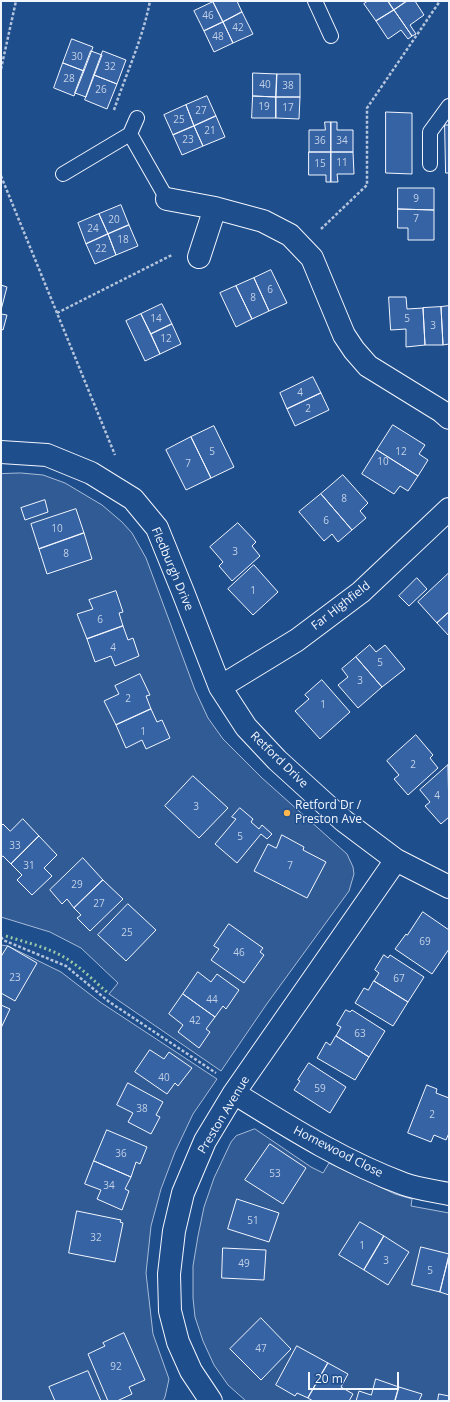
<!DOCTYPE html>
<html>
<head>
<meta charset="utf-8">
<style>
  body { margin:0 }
  #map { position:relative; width:450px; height:1402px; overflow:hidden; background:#1f4e8c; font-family:"Open Sans",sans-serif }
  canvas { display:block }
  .frame { position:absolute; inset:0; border:2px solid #f2f6ff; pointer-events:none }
  .scale { position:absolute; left:308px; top:1372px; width:91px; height:18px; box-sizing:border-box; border:2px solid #f2f6ff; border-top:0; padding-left:5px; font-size:12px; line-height:14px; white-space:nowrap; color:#f2f6ff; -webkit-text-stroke:3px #1f4e8c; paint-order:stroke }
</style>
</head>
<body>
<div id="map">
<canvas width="450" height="1402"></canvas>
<div class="frame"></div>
<div class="scale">20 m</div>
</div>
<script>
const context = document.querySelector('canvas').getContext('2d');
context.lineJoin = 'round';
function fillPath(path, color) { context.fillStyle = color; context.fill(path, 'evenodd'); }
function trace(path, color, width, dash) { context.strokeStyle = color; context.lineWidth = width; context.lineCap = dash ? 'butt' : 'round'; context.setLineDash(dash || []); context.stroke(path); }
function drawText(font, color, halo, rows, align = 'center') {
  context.font = font + ' "Open Sans",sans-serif'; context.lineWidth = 3; context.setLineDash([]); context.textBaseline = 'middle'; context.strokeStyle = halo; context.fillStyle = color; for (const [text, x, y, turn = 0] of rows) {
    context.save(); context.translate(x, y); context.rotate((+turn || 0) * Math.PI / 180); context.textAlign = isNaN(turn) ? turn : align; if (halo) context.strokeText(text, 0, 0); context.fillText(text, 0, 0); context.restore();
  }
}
const built = new Path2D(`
  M21,473L43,475L65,483L102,505L122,522L132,533L146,558L195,690L208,718L223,739L262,778L347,854L353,867L354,874L349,891L266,1005L221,1071L109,994L118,983L81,948L50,932L1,917V474Z
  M1,945L8,946L61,972L100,1002L217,1079L193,1114L175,1152L161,1189L151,1226L146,1273L153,1334L169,1379L165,1397L163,1401H1Z
  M255,1129L311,1167L323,1173L329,1163L395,1194L412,1199L411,1206L449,1213V1401H246L228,1385L214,1365L203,1341L195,1317L193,1298V1266L198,1236L204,1207L214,1178L231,1142L236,1136Z`);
const building = new Path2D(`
  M214,1H237L242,12L223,22L213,2Z
  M368,1H388L394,10L376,21L364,4Z
  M388,1H407L394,10Z
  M407,1H415L424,15L410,25L416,34L412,36L394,10Z
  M213,2L223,22L204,31L194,11Z
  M394,10L412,36L408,39L401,30L388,39L376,21Z
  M242,12L253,34L233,43L223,22Z
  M223,22L233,43L214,52L204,31Z
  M72,39L93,47L84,71L63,63Z
  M91,51L102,55L86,97L75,93Z
  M103,51L126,60L117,84L94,75Z
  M63,63L84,71L74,96L54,88Z
  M253,73L277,74L276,97L253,96Z
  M277,74H300V97H276Z
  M94,75L117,84L107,109L85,100Z
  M207,96L216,116L194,126L186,105Z
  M253,96L276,97V118H252Z
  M276,97H300L299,119L276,118Z
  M186,105L194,126L173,135L164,115Z
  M386,112L412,113V174L386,173Z
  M216,116L225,137L203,146L194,126Z
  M325,122H331V152H309V130H325Z
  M331,122H337V130H353V152H331Z
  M445,125H449V173H446Z
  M194,126L203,146L182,155L173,135Z
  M309,152H331V182H326V175H309Z
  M331,152H353L354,174H337L338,182H331Z
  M398,188H434V210L398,209Z
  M121,205L129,225L108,234L99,214Z
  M398,209L434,210V240H408V228H398Z
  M99,214L108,234L86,244L78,223Z
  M129,225L138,246L116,255L108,234Z
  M108,234L116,255L95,264L86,244Z
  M271,270L287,303L269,311L254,278Z
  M254,278L269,311L252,319L236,286Z
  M1,285L7,287L1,310Z
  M236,286L252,319L236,327L220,293Z
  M389,297H406L407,309L423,308L425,345L406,347V329L391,330Z
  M162,304L172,324L151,334L141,314Z
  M449,306V344L443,345L441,307Z
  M441,307L443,345H425L423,308Z
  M1,314L7,315L3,330L1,329Z
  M141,314L160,354L145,361L126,321Z
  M172,324L181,344L160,354L151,334Z
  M313,377L321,393L287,409L280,393Z
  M321,393L329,410L295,426L287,409Z
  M393,425L425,445L419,454L428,460L418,476L377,450Z
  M214,426L234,467L211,478L191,437Z
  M191,437L211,478L186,490L166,450Z
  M377,450L418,476L408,491L400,486L394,494L362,474Z
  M343,475L368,503L360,511L366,518L352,530L321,494Z
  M321,494L352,530L338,542L332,534L324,541L299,512Z
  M45,500L48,512L25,520L21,508Z
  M76,509L84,533L39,549L31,524Z
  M238,523L256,542L252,546L260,556L232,581L219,566L223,562L210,547Z
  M84,533L92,559L47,574L39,549Z
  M254,565L278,592L253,615L228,589Z
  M449,573V612L437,623L418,602Z
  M417,578L427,589L409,606L399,596Z
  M116,591L123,612L119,613L123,626L87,639L77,614L93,609L89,600Z
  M449,612V636L437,623Z
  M123,626L128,640L133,638L139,656L115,666L111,656L95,662L87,639Z
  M370,645L376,652L385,645L405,669L382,687L356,657Z
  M356,657L382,687L358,708L338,685L348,677L342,669Z
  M140,674L150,695L146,696L151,709L116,725L104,701L119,694L115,686Z
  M322,680L350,712L320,739L295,711L309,699L305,695Z
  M151,709L157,722L162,720L170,738L146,749L142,740L126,748L116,725Z
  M416,735L433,755L430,758L438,768L408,795L394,779L399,775L387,761Z
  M448,765L449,817L441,824L425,806L430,802L420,790Z
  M193,776L228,808L199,838L165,806Z
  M240,808L253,819L251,822L259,829L262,825L272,834L267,839L261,834L237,863L215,844L236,819L232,817Z
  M23,819L39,836L11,864L3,856L1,857V826L3,824L10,831Z
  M282,835L304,847L303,850L326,862L307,898L254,871L268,844L276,848Z
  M39,836L57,855L44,868L52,876L32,895L17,880L22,875L11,864Z
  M83,858L103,880L74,908L67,899L62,904L50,890Z
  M103,880L123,899L90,931L77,918L81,915L74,908Z
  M128,904L156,930L126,961L98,935Z
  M423,912L449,930V949L432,974L395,949L406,934L407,935Z
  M229,924L263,948L260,952L264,955L244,983L211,960L219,949L214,946Z
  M8,946L37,963L15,1001L1,993V957Z
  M384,955L388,958L390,955L424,977L408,1002L374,981L379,973L375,970Z
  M198,972L211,982L217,974L239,990L226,1009L223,1006L215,1017L183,994Z
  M374,981L408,1002L393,1026L355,1003L364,988L368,990Z
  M183,994L215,1017L206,1029L210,1032L199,1048L178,1032L183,1025L169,1014Z
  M1,1005L10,1009L1,1028Z
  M346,1010L350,1012L352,1010L385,1031L369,1057L336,1036L341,1027L337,1025Z
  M336,1036L369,1057L355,1080L317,1058L326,1042L330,1045Z
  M150,1050L164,1059L169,1052L192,1068L178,1086L175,1083L167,1094L135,1072Z
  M309,1063L346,1087L330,1113L294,1090L300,1081L298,1080Z
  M128,1083L163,1102L156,1115L160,1117L151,1134L128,1122L133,1113L117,1105Z
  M427,1085L437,1089L436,1093L449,1098V1133L446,1140L434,1135L431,1142L408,1133Z
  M107,1130L147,1147L140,1164L136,1162L131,1177L94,1161Z
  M270,1144L306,1168L283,1204L245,1180Z
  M94,1161L131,1177L125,1189L129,1191L122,1210L97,1199L101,1190L85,1184Z
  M237,1199L279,1213L269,1242L228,1229Z
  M77,1211L121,1220L120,1222L123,1223L115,1262L69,1253Z
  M360,1222L384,1236L364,1270L339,1255Z
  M384,1236L409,1252L388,1285L364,1270Z
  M421,1247L449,1254L440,1292L412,1285Z
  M223,1248L266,1250L264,1280L222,1278Z
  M449,1257V1295L440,1292Z
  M261,1318L291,1349L261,1380L230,1349Z
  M124,1333L145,1380L129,1387L132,1394L117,1401H108L88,1354L105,1346L103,1343Z
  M297,1346L328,1363L308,1398L297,1393L295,1396L276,1385Z
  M328,1363L348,1374L341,1387L353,1394L349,1401H313L308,1398Z
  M88,1371L101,1401H55L49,1387Z
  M376,1379L399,1387L395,1401H356L359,1391L371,1395Z
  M399,1387L422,1394L419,1401H395Z
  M439,1394L449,1396V1401H438Z`);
const path = new Path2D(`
  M1,69L16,1
  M114,110C126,74 143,38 150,1
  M1,176L115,455
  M321,229L367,185V108L440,1
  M57,313L172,255
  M1,937L3,940L66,966L108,1001L216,1073`);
const service = new Path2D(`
  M315,1L331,36
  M137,118L130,134L167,199
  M430,164V132L449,106
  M63,174L130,134`);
const minor = new Path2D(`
  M167,199L215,208L263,221L290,235L312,258L344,335L354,350L368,366L441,411L449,418
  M199,257L215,208
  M1,452L47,455L91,473L133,499L157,528L183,592L220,687L246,727L277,760L344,821L396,860L449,887
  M220,687L297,640L361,592L449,509
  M234,1093C289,1127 344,1162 404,1184C418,1189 434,1191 449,1194
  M211,1401L191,1371L178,1342L170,1311L169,1274L174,1231L183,1193L205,1141L234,1093L396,860`);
const hedge = new Path2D(`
  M6,936C27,943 52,948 70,961C84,970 96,983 109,994`);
const markers = [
  [287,813,4,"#ffb74d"]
];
const numberNames = [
  ["46",208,16],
  ["42",238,28],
  ["48",218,37],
  ["30",77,57],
  ["32",110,67],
  ["28",69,79],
  ["40",265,85],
  ["38",288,86],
  ["26",101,90],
  ["19",264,107],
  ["17",288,108],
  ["27",201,111],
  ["25",179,120],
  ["21",210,131],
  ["23",188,140],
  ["36",320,141],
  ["34",342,141],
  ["11",342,163],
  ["15",320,164],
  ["9",416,199],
  ["7",416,219],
  ["20",114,220],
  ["24",93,229],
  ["18",123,240],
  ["22",101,249],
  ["6",270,290],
  ["8",253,298],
  ["14",156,319],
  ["5",407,319],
  ["3",433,326],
  ["12",166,339],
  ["4",300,393],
  ["2",308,409],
  ["5",212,452],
  ["12",401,452],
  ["10",383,462],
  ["7",188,464],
  ["8",344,499],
  ["6",326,521],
  ["10",57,529],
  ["3",235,552],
  ["8",66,554],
  ["1",253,591],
  ["6",100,620],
  ["4",113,648],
  ["5",380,663],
  ["3",360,681],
  ["2",128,699],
  ["1",323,705],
  ["1",143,732],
  ["2",413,765],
  ["4",437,796],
  ["3",196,807],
  ["5",240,837],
  ["33",15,846],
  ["31",29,866],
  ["7",290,866],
  ["29",77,885],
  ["27",99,904],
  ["25",127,933],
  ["69",425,942],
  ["46",239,953],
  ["23",15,978],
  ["67",399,979],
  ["44",212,1000],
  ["42",195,1021],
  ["63",360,1034],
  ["40",164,1078],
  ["59",320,1089],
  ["38",142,1109],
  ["2",432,1115],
  ["36",121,1154],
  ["53",275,1174],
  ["34",109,1186],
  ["51",253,1221],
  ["32",96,1238],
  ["1",362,1246],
  ["3",386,1261],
  ["49",244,1264],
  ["5",430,1271],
  ["47",261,1349],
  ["92",116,1367]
];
const streetNames = [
  ["Fledburgh Drive",172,569,67],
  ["Far Highfield",341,606,-38],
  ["Retford Drive",279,760,44],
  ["Preston Avenue",224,1115,-59],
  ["Homewood Close",338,1152,27]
];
const poiNames = [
  ["Retford Dr /",295,806],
  ["Preston Ave",295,820]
];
fillPath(built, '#305b95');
trace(built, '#a8bbd7', 1);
fillPath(building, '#3563a3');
trace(building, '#f2f6ff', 1);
trace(service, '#f2f6ff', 16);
trace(minor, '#f2f6ff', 24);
trace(path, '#b3c4dc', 2.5, [3, 2]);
trace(service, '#1f4e8c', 14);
trace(minor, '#1f4e8c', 22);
trace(hedge, '#97c8a6', 3, [2, 3]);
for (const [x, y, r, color] of markers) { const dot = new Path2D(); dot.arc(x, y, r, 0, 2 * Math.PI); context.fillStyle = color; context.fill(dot); trace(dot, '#1f4e8c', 1.5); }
drawText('10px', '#c3d1e8', null, numberNames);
drawText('12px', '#f2f6ff', '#1f4e8c', streetNames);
drawText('12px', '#f2f6ff', '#1f4e8c', poiNames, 'left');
</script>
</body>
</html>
